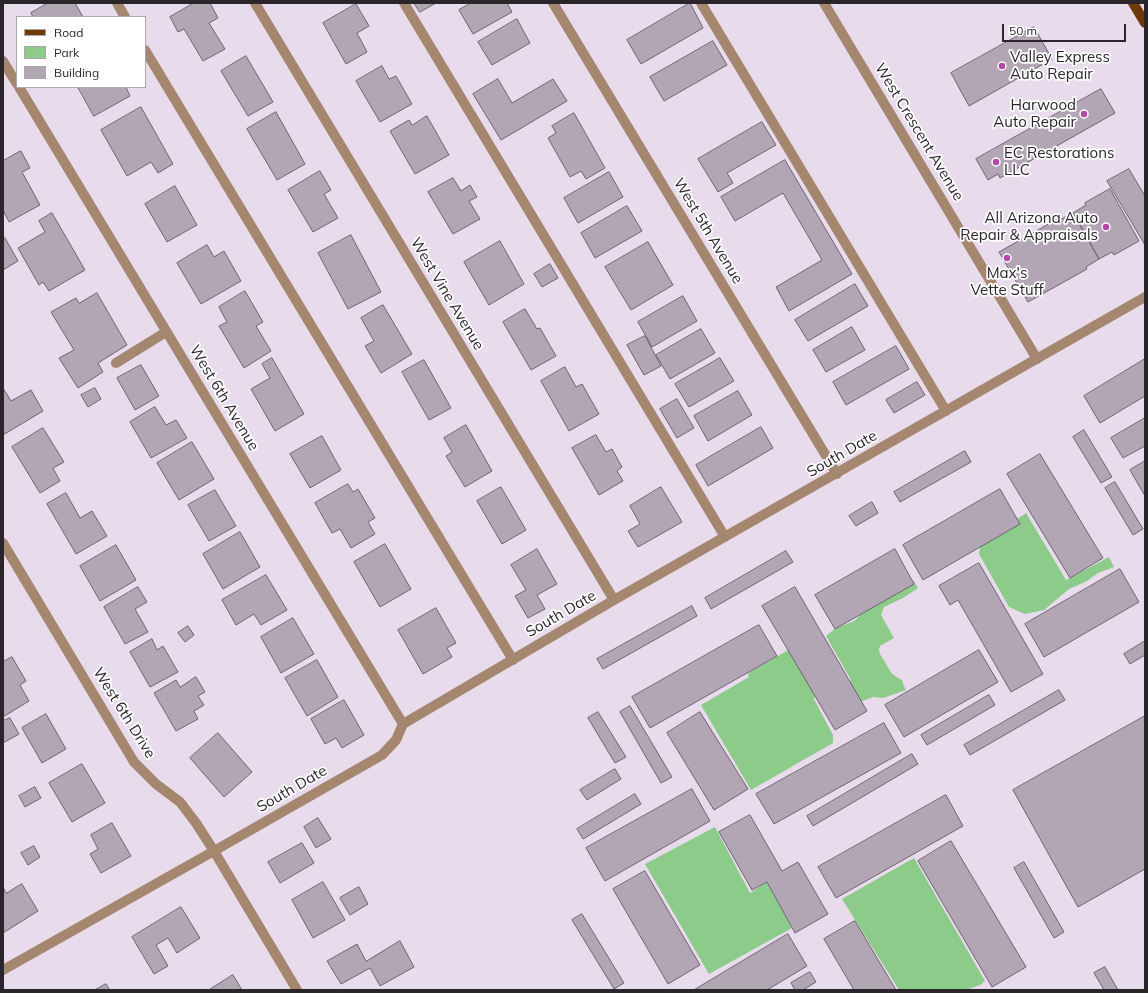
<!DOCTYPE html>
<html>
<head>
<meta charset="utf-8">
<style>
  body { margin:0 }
  #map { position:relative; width:1148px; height:993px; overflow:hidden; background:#e8dbeb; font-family:Mulish,sans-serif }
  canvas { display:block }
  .frame { position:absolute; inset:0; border:4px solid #2a252b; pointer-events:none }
  .legend { position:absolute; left:16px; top:16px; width:130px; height:72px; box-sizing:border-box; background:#fff; border:1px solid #aaa8aa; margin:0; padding:5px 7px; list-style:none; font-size:12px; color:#2a252b }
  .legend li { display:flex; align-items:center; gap:8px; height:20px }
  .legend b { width:20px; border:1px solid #aaa8aa }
  .scale { position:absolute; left:1002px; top:24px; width:124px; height:18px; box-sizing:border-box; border:2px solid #2a252b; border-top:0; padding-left:5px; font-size:12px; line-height:14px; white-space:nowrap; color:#2a252b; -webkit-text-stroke:3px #fff; paint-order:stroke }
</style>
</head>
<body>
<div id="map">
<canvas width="1148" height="993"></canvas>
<div class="frame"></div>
<ul class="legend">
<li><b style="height:5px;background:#6f3a06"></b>Road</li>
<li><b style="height:11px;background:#8dcb8a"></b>Park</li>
<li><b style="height:11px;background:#b2a6b5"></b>Building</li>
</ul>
<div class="scale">50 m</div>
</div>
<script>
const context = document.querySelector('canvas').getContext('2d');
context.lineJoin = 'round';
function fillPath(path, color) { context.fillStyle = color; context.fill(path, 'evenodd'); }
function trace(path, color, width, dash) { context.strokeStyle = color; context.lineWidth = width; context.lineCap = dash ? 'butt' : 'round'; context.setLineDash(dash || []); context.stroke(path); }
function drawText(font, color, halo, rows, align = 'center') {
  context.font = font + ' Mulish,sans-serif'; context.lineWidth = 3.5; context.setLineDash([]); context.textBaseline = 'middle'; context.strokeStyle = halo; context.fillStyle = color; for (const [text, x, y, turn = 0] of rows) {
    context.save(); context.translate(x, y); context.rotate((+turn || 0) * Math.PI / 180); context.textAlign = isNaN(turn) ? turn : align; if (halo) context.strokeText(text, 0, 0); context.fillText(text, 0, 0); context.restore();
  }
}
const green = new Path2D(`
  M1026,513L1066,580L1109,557L1114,567L1098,573L1087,581L1069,589L1044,610L1025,614L1009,607L979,554L980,547L992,536Z
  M913,580L918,588L903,598L884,607L881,615L894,638L880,646L879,649L880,654L892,674L903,681V684L906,690L883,698L873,697L860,702L849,683L851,680L826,636L836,628L854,621L866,610Z
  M790,649L815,694L814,699L833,735V743L751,790L701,705L749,677L748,673Z
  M715,827L750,893L767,882L792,928L709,974L645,864Z
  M914,858L985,981L980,985L966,990H899L842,899Z`);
const building = new Path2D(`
  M48,3H75L83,17H33L31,13Z
  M194,3H210L218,18L209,23L225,49L203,61L184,29L178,32L170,17Z
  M414,3H436L420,12Z
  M471,3H507L512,12L473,34L459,10Z
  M690,3L703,28L641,64L627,40Z
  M356,4L369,26L357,33L367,52L346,64L323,23Z
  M517,19L530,43L492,65L478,42Z
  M1034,27L1052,59L969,106L951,73Z
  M713,41L727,65L664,101L650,77Z
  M246,56L273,102L248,116L221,71Z
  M382,66L389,79L396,76L412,104L380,122L356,81Z
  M498,79L512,103L553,79L567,101L501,140L473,94Z
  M78,87H126L130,96L94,116Z
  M1101,89L1115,113L1000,178L998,174L988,180L976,159Z
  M141,107L173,164L158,173L151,162L127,176L101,130Z
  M276,112L305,164L277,180L247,129Z
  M574,113L605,168L586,179L581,171L570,177L548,138L556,133L552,126Z
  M427,116L449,155L415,174L390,131L409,120L412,125Z
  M762,122L776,145L727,173L733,183L718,192L698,159Z
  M21,151L30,168L22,172L40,205L9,222L3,210V161Z
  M785,160L852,274L789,311L776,287L822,260L783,193L735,221L721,197Z
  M1129,169L1145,196V245L1107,181Z
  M320,171L331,190L324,194L338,218L313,232L288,190Z
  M609,172L623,197L578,223L564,198Z
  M453,178L461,191L470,185L477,197L469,201L480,219L453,234L428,192Z
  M175,186L197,225L167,242L145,204Z
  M1110,189L1139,241L1114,255L1112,252L1099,259L1073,213L1086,205L1085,203Z
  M627,206L642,231L595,258L581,233Z
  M52,213L85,270L49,291L43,282L39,285L18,248L45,232L39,221Z
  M1073,213L1099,259L1086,267L1087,269L1028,302L999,252L1059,218V220Z
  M351,235L381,292L348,309L318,253Z
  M5,238L18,261L3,270V239Z
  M500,241L524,284L489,305L464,262Z
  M648,242L673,285L631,310L605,267Z
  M207,245L214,257L224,251L241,281L201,304L177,263Z
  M550,264L558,278L542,287L534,274Z
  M855,284L868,306L808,341L795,320Z
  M245,291L263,322L256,326L271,351L244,368L219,326L227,322L219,307Z
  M97,293L127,345L98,363L103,372L78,388L59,358L74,350L51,312L76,298L79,303Z
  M683,296L697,321L652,347L638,322Z
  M383,305L412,354L381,373L365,346L374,341L361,318Z
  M525,309L537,329L540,328L556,356L531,370L503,322Z
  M852,327L865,350L826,372L813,350Z
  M701,329L715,353L670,379L656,355Z
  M645,336L661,366L644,375L627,345Z
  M896,346L909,369L846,405L833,382Z
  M272,358L304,414L275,431L251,389L270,378L262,364Z
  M720,358L734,381L689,407L675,384Z
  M1145,359V396L1100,423L1084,396Z
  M424,360L451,408L429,420L402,372Z
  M141,365L159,396L135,410L117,378Z
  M565,367L576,387L582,384L599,414L569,431L541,381Z
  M917,382L925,395L894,413L886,400Z
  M3,388L11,401L31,390L43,411L3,435Z
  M95,388L101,399L88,407L81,395Z
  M738,391L752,415L708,441L694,416Z
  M677,399L694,428L677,438L660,409Z
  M155,407L166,425L176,420L187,438L151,458L130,422Z
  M1145,418V446L1123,458L1111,438Z
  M466,425L492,471L465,487L446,456L452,452L444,438Z
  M761,427L773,448L708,486L696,465Z
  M43,428L64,462L53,468L60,481L40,493L12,447Z
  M1084,430L1112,477L1101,483L1073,437Z
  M596,435L606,452L612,449L622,467L617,471L623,481L599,495L572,448Z
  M322,436L341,470L310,488L290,454Z
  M192,442L214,479L179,500L157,463Z
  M965,451L971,462L900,502L894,492Z
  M1040,454L1103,558L1070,578L1007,474Z
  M1145,461V496L1130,470Z
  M1115,482L1143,529L1133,535L1105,488Z
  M348,484L353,492L358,489L375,518L368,522L375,534L351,548L340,529L332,533L315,503Z
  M501,487L526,530L502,544L477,501Z
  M661,487L682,522L638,547L628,531L640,524L630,506Z
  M1000,489L1020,524L923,580L903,545Z
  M215,490L236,526L209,541L188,505Z
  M66,493L80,518L92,511L107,536L76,554L47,504Z
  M872,502L878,513L856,526L849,516Z
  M240,532L260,567L223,589L203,554Z
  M385,544L411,589L380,607L354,562Z
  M116,545L136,580L100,601L80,566Z
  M537,549L557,584L537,595L545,609L528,618L515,596L526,590L511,565Z
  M895,549L914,584L835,629L815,595Z
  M786,551L793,562L711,609L705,598Z
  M979,563L1043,674L1011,692L958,600L950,605L939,586Z
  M1120,569L1139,602L1044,657L1025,624Z
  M266,575L287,610L261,625L254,614L236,625L222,600Z
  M138,587L147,602L135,609L148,632L125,644L104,607Z
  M795,587L867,711L835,730L762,606Z
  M692,606L697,616L603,669L597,659Z
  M436,608L456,643L447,648L452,657L423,674L398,630Z
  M293,618L314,654L281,673L261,637Z
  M759,625L777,656L650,728L632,697Z
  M188,626L194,635L185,642L178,633Z
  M152,639L157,650L163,646L178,672L150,687L130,652Z
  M1145,641V655L1130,664L1124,654Z
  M979,650L998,682L904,737L885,705Z
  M12,657L26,681L20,685L29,701L3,717V662Z
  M317,660L338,697L307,716L285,678Z
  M196,677L205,692L198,696L204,705L194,711L198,719L176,731L154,693L176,680L180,687Z
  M1059,690L1065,700L970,755L964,745Z
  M989,695L995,705L927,745L921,735Z
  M344,700L364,735L342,748L336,738L325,744L311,719Z
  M630,706L672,777L661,783L620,712Z
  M598,712L626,757L615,763L588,718Z
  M700,712L748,789L714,810L667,733Z
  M46,714L66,749L42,763L22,728Z
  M1145,716V869L1078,907L1013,790Z
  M10,718L19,734L3,743V721Z
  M884,723L901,753L774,824L756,794Z
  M218,733L252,772L224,797L190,758Z
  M912,754L918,764L813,826L807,816Z
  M82,764L105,803L72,822L49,783Z
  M615,769L621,779L587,800L580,790Z
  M35,787L41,798L25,807L19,796Z
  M692,789L710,821L605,881L586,848Z
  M635,794L641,804L583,839L577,829Z
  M946,795L963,826L836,898L818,867Z
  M750,815L782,871L798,862L828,914L795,933L767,882L752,890L719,832Z
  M318,818L331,839L316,848L304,827Z
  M112,823L131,856L101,873L90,854L98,849L91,835Z
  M951,841L1026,967L992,987L918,861Z
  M302,843L314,863L280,883L268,862Z
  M34,846L40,857L28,865L21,853Z
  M1024,862L1064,932L1054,938L1014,868Z
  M645,871L700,965L668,984L613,889Z
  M323,882L345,920L313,938L292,900Z
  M22,884L38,911L3,933V887L6,893Z
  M359,887L368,904L350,915L340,898Z
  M181,907L200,938L177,953L168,938L156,945L168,966L154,974L132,937Z
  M582,914L624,983L614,989L572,920Z
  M855,921L896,990H854L824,939Z
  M788,934L807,966L767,990H694Z
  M400,941L414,967L380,986L370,968L341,984L327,961L357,944L366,961Z
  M1105,967L1118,990H1104L1094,973Z
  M810,972L816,982L803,990H795L791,983Z
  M233,975L242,990H209Z
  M106,984L110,990H95Z`);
const minor = new Path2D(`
  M117,3L125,17
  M255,3L614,600
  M404,3L725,537
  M553,3L837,474
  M701,3L946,411
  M824,3L1037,359
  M145,50L513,660
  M3,61L17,84
  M19,87L403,724
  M116,363L166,332
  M3,543L134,762L156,784L180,802L196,823L214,851L297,990
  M3,970L214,851L382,755L396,740L403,724L614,600L1145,297`);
const major = new Path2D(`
  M1133,3L1145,23`);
const markers = [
  [1002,66,4,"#b448a9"],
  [1084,114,4,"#b448a9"],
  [996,162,4,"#b448a9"],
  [1106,227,4,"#b448a9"],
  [1007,258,4,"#b448a9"]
];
const poiNames = [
  ["Valley Express",1010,57],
  ["Auto Repair",1010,74],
  ["Harwood",1076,105,"right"],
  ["Auto Repair",1076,122,"right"],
  ["EC Restorations",1004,153],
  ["LLC",1004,170],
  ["All Arizona Auto",1098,218,"right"],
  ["Repair & Appraisals",1098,235,"right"],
  ["Max's",1007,273,"center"],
  ["Vette Stuff",1007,290,"center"]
];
const streetNames = [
  ["West Crescent Avenue",919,132,59],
  ["West 5th Avenue",708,231,59],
  ["West Vine Avenue",447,294,59],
  ["West 6th Avenue",224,398,59],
  ["South Date",842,454,-30],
  ["South Date",561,614,-30],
  ["West 6th Drive",124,713,58],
  ["South Date",292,789,-30]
];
fillPath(green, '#8dcb8a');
fillPath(building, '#b2a6b5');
trace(building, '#6e6371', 1);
trace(minor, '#a5866f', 10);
trace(major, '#6f3a06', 10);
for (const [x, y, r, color] of markers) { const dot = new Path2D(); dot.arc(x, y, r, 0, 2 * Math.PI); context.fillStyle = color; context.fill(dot); trace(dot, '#fff', 1.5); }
drawText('15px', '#2a252b', '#fff', poiNames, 'left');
drawText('15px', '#2a252b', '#fff', streetNames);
</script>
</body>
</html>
